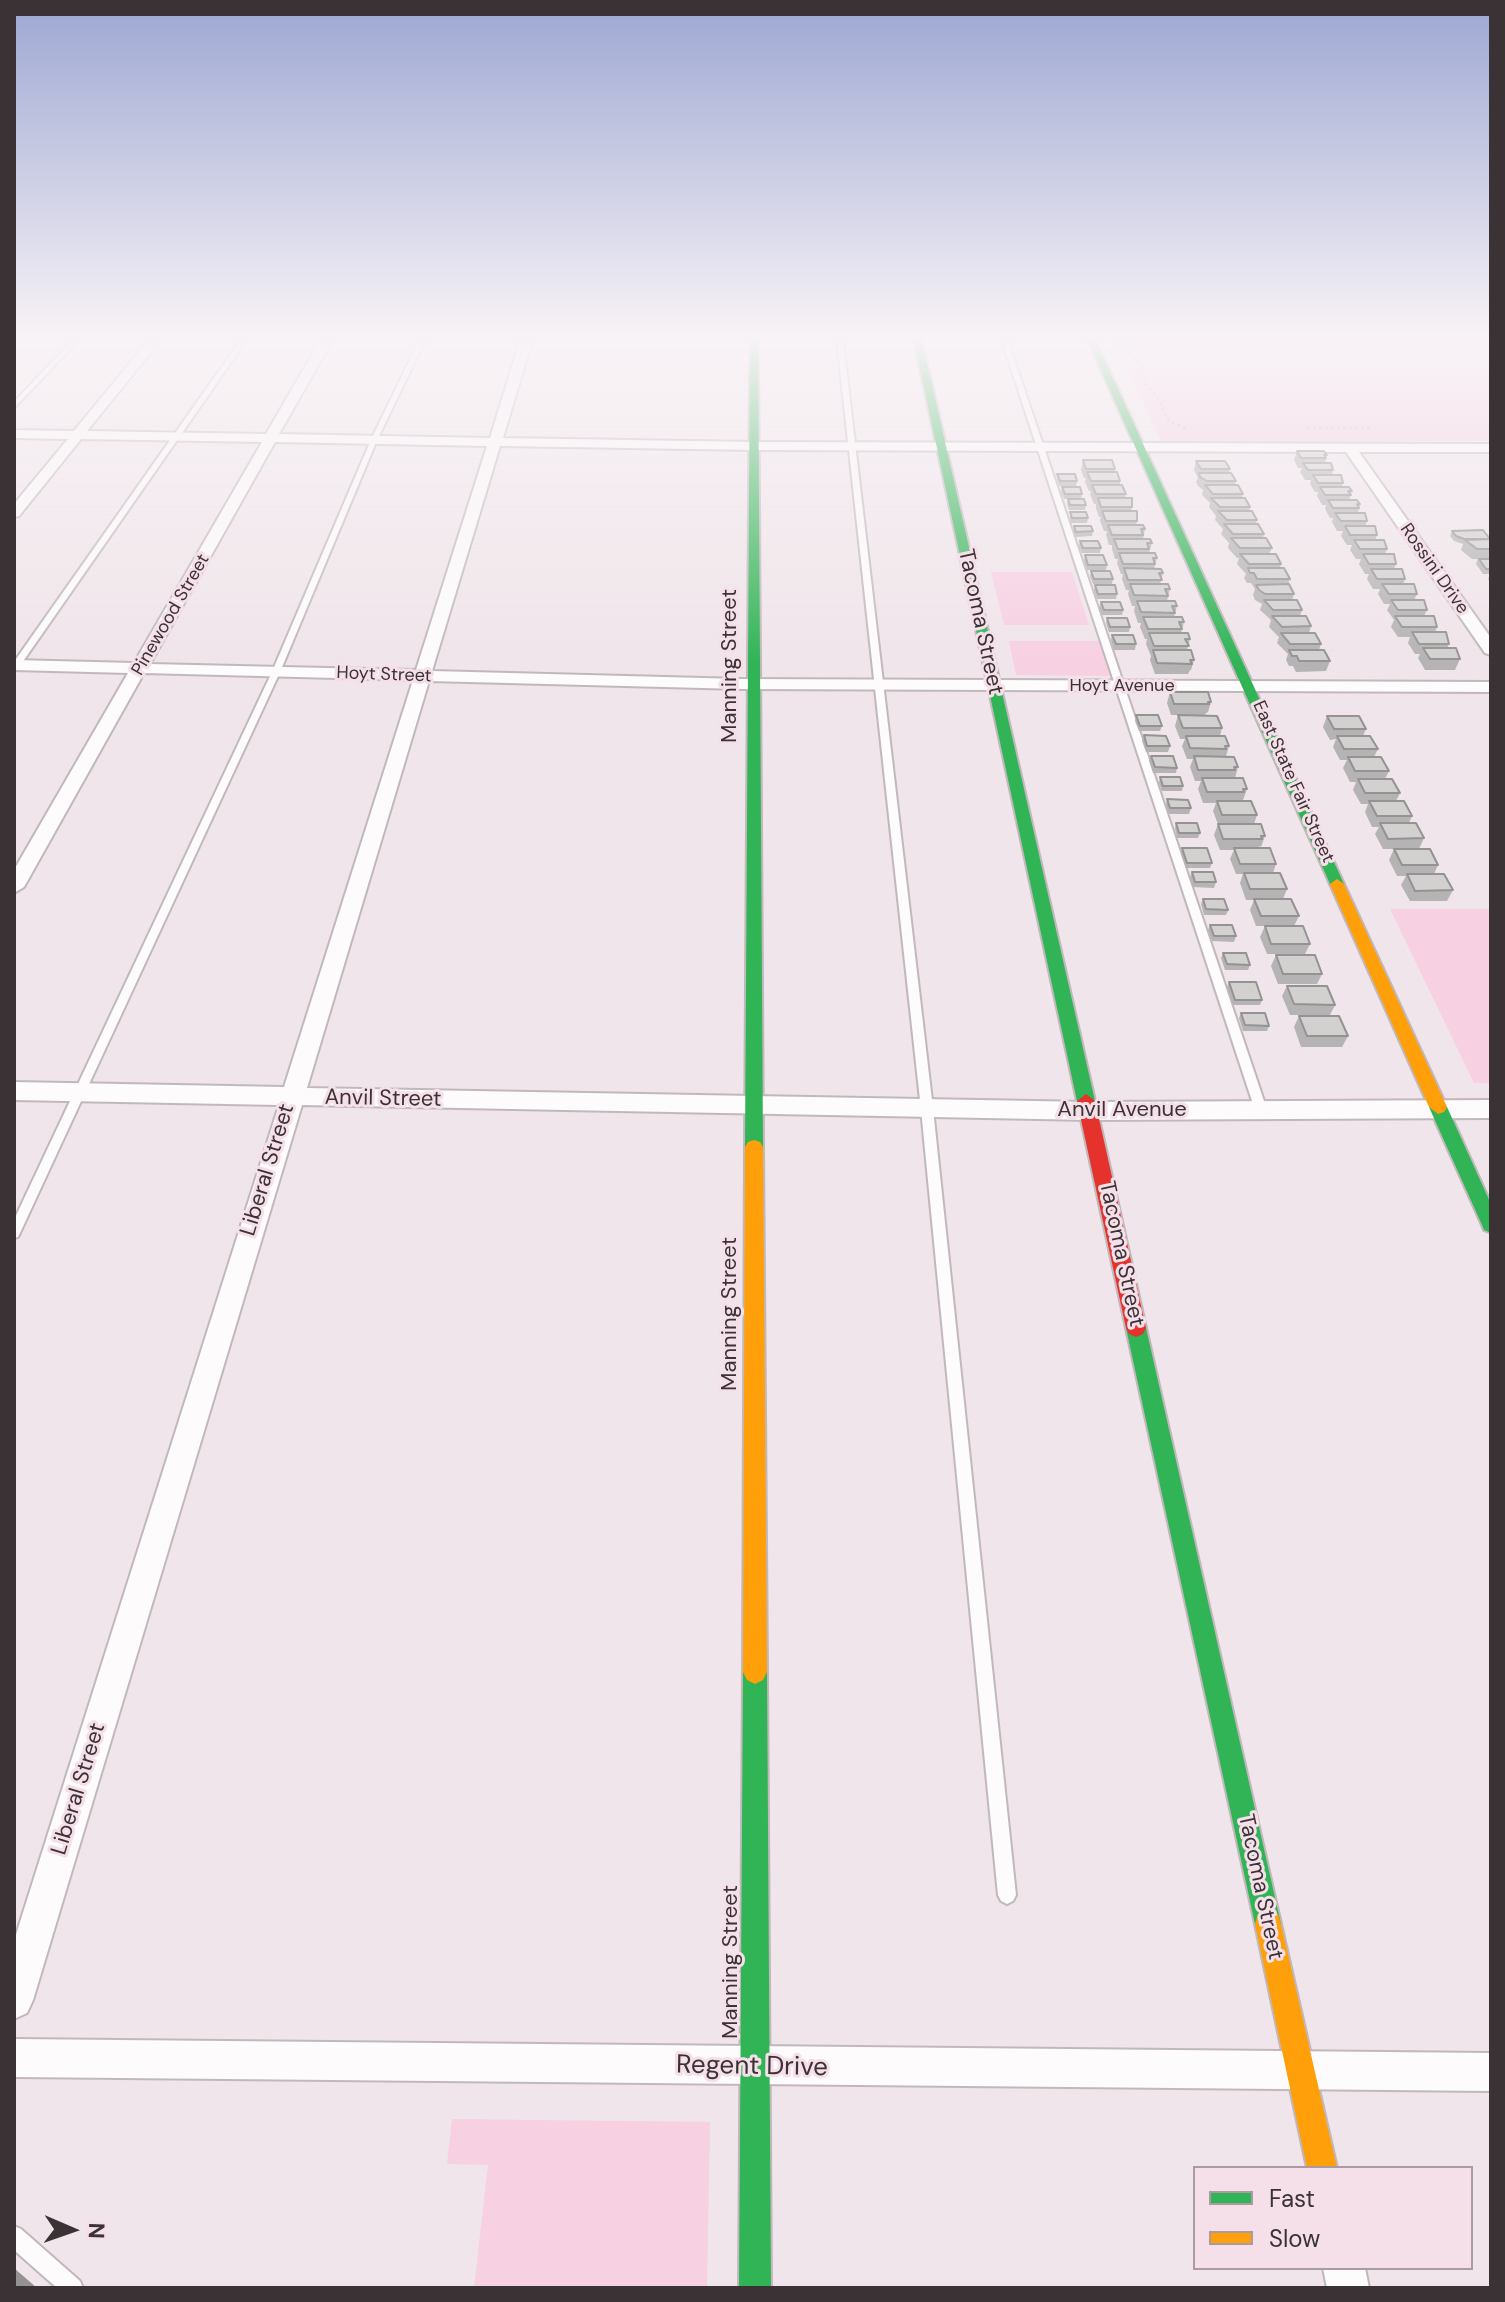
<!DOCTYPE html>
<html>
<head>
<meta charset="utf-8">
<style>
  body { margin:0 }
  #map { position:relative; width:1505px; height:2302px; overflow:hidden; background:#f0e5ea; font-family:"DM Sans",sans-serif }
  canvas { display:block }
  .frame { position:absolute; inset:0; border:16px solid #3a3235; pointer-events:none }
  .legend { position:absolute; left:1193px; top:2166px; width:280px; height:104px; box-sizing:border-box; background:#f5e0e9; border:2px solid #aa9aa1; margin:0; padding:10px 14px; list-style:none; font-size:24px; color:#3a3235 }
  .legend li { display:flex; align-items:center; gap:16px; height:40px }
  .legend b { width:40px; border:2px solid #aa9aa1 }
  .north { position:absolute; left:32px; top:2190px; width:80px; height:80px; -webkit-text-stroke:6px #f5e0e9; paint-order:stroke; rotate:92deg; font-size:22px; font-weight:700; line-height:32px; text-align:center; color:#3a3235 }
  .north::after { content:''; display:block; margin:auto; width:28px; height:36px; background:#3a3235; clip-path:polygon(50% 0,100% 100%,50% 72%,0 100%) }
</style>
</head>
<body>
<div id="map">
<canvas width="1505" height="2302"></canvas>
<div class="frame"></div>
<ul class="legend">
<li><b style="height:10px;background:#30b455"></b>Fast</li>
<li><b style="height:10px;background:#ff9f0a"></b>Slow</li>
</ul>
<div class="north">N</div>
</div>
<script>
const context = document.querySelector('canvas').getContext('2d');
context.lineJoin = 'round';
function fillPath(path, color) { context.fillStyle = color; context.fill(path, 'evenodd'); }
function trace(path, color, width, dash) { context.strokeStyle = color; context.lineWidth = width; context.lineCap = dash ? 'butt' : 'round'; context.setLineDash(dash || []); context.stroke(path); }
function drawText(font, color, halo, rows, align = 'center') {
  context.font = font + ' "DM Sans",sans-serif'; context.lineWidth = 6; context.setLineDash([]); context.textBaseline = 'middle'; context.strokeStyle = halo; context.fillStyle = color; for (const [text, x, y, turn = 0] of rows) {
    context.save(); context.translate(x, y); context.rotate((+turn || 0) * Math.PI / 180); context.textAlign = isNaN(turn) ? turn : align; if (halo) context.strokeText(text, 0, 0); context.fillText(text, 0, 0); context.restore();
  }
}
const green = new Path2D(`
  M1114,341H1491V441H1161Z
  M991,572H1072L1089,625H1004Z
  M1009,641H1100L1110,676L1016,675Z
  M1390,909H1491V1083H1474Z
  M452,2119L710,2122L707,2288H474L488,2165L447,2164Z`);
const path = new Path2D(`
  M1116,341L1142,366L1145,384L1157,397L1169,421L1187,429
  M1307,428H1373`);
const lane = new Path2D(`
  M72,341H78L14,408V402Z
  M240,341H246L17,670H14V662Z
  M419,341H425L377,440L280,672L20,1233L18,1237L14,1238V1220L272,672L371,440Z
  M837,341H843L933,1109L1016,1895L1013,1901L1007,1904L1001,1901L998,1895L921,1109Z
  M1002,341H1008L1267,1110L1265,1113L1261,1114L1255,1110Z
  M14,2226L21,2229L80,2281L83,2288H57L14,2250Z`);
const street = new Path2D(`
  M148,341H160L87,431L266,434L320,341H332L279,434L490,438L520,341H532L503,438L754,442L1491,444V452H1359L1491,638V655L1485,653L1346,452L754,450L500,446L432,671L742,679L1491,682V692L742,689L429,681L307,1088L1090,1102L1491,1100V1118L1090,1120L302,1105L33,2000L27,2013L14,2019V1941L279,1105L14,1100V1082L284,1087L413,680L144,673L24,887L14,893V870L128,673L14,670V660L134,663L262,442L81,439L19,516L14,517V504L68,439L14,438V430L74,431ZM275,442L487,446L416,670L150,664Z
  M14,2039L1491,2053V2091L14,2077Z
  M1323,2268H1365L1369,2288H1327Z`);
const fast = new Path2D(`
  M750,341H758L763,1147L760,1152H748L745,1147Z
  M914,341H922L1095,1101L1086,1108L1077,1101Z
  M1088,341H1096L1344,884L1342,887H1332L1330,884Z
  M1438,1100L1447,1107L1491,1204V1233L1484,1230L1482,1225L1429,1107Z
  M1136,1319L1143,1322L1146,1328L1281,1924L1278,1934L1268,1937L1258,1934L1255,1924L1126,1328L1129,1322Z
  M755,1660L763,1664L767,1672L771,2288H739L743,1672L747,1664Z`);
const slow = new Path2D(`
  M1337,879L1344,884L1447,1107L1444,1112L1438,1114L1429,1107L1330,884Z
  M754,1140L760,1142L763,1147L767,1672L763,1680L755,1684L747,1680L743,1672L745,1147L748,1142Z
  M1268,1911L1278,1914L1281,1924L1337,2168H1307L1255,1924L1258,1914Z`);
const jam = new Path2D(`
  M1086,1094L1095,1101L1146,1328L1143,1334L1136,1337L1129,1334L1126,1328L1077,1101Z`);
const wall = new Path2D(`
  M1297,451L1327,455L1325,463L1333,470L1332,475L1343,483L1342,487L1352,491L1349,500L1360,504L1358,513L1367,521L1365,526L1377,535L1375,540L1387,549L1385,554L1396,564L1394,569L1405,579L1403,584L1417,594L1414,600L1427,610L1424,616L1437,627L1435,632L1449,644L1447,648L1460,659L1455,670H1425L1418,658L1420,654H1415L1408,643L1410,637H1398L1391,627L1394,620L1387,610L1390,604H1384L1378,594L1380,589H1373L1367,579L1369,574H1365L1359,564L1361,559H1356L1350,550L1352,545H1347L1341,536L1343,531H1337L1332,522L1333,518H1330L1325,509L1326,505H1322L1317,496L1318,492H1315L1310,484L1311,480H1305L1300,472L1302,468H1298L1294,460Z
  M1083,460L1115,469L1114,472L1120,481V485L1126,494L1125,498L1132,507L1131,511L1137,521L1136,525L1145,529L1143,539L1152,543L1149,553L1157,558L1154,569L1163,573L1160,584L1170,589L1167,601L1177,606L1174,617L1184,622L1181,633L1190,639L1187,650L1194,660L1191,670H1190L1188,674H1155L1150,660L1151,656L1146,644L1147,639H1145L1140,627L1141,623H1138L1134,611L1135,606H1132L1128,594L1129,590H1126L1122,579L1123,574H1121L1117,563L1118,559H1115L1112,549V545H1109L1106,535L1107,531H1104L1100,521L1101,517H1099L1096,508V504H1094L1090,494L1091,491H1089L1085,482L1086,478H1084L1081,470Z
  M1196,461L1230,469L1229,473L1236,481L1235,485L1243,494L1242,498L1250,507L1249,511L1257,520L1256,524L1264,534L1263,538L1272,548L1269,554L1281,564L1280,568L1290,579L1288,584L1294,594L1292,600L1302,610L1300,616L1311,626L1309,633L1321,644L1319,650L1330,661L1326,671L1296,672L1293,666H1289L1286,660L1288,654L1277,643L1279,637L1269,627L1271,620L1260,610L1262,604L1255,600L1253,595L1255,589L1251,583H1247L1244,578L1246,574L1237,564L1239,558H1237L1228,548L1229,543L1221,534L1223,529L1215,520L1216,516L1209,507L1210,503L1202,495L1203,490L1198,486L1196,482L1198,478L1194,470Z
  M1057,474L1077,481L1076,486H1059L1057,479Z
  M1062,487L1082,494L1081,499H1064L1061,492Z
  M1068,499L1086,505L1085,510H1069L1067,504Z
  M1070,512L1088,518L1087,523H1071L1070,517Z
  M1074,526L1093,531L1092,536L1075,537L1073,531Z
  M1452,531L1491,539V583L1488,579L1490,574H1483L1476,564L1478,559H1472L1461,550L1463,544L1454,541L1450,536Z
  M1080,541L1101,548L1100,553H1082L1079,546Z
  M1085,555L1107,565L1106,570H1087L1084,560Z
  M1091,571L1113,579L1112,584H1093L1090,576Z
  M1095,585L1117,594L1116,599H1097L1094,590Z
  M1101,602L1123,610L1122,615H1102L1099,607Z
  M1107,618L1130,627L1129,632H1109L1106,623Z
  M1112,635L1136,644L1135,650H1114L1111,640Z
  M1170,692L1211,702L1208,712L1206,713L1205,715H1171L1167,703Z
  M1136,715L1162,726L1160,731H1139L1135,721Z
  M1178,715L1222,728L1220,736L1229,746L1226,756L1238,767L1235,778L1247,789L1243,800L1241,801L1257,815L1254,824L1265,836L1261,847L1259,846V848L1276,864L1273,873L1287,889L1283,899L1299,916L1294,926L1310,944L1305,954H1267L1260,937L1265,926H1256L1250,910L1254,900H1246L1240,883L1243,874H1236L1230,859L1234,850H1220L1214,835L1218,824L1213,811L1216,803H1203L1198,789L1201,781H1195L1190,767L1193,759H1187L1182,746L1185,739H1180L1175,726Z
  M1327,716L1366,729L1363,736L1378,749L1374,757L1389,771L1385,779L1400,793L1396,801L1412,816L1409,823L1424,838L1419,849L1438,865L1434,874L1453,890L1447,901H1410L1401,885L1406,876H1397L1389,860L1394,849H1383L1375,834L1379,827H1372L1365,812L1368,804H1361L1353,790L1356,782H1350L1343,768L1347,760H1340L1333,747L1336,739L1330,740L1323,727Z
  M1144,735L1170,746L1168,752H1146L1142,741Z
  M1151,756L1177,768L1176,773H1153L1149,761Z
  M1160,777L1183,786L1182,791H1162L1159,783Z
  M1167,799L1191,808L1189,814H1169L1166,805Z
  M1176,823L1200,833L1198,838H1177L1175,828Z
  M1182,848L1212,863L1210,868H1186L1181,854Z
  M1192,872L1216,882L1214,888L1193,887L1190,877Z
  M1203,899L1228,910L1226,915H1204L1201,904Z
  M1210,925L1236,936L1234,942L1212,941L1208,930Z
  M1223,953L1250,965L1248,970H1225L1221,958Z
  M1276,955L1322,974L1317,984H1278L1271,966Z
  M1229,982L1262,1000L1260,1005H1233L1227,987Z
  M1287,986L1335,1005L1330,1015H1290L1282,996Z
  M1241,1013L1269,1026L1267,1031H1243L1239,1018Z
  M1299,1016L1348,1036L1342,1047H1301L1294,1027Z`);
const shadedWall = new Path2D(`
  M14,2268L37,2288H15Z`);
const building = new Path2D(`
  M1297,451H1324L1327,455H1324L1326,458H1301Z
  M1083,460H1112L1115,469H1086Z
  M1196,461H1225L1230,469H1201Z
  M1303,463H1331L1333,470H1308Z
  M1087,472H1117L1120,481H1091Z
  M1199,473H1231L1236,481H1207L1200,477Z
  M1057,474H1075L1077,481H1060Z
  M1313,475H1341L1343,483H1318Z
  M1092,485H1122L1126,494H1096Z
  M1205,485H1238L1243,494H1213Z
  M1062,487H1080L1082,494H1065Z
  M1320,487H1349L1352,491H1348L1351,495H1325Z
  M1098,498H1132V507H1101Z
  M1211,498H1245L1250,507H1220Z
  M1068,499H1084L1086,505H1070Z
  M1328,500H1357L1360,504H1357L1359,508H1333Z
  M1102,511H1137V521H1106Z
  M1218,511H1252L1257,520H1227Z
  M1070,512H1086L1088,518H1072Z
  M1335,513H1365L1367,521H1341Z
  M1224,524H1258L1264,534H1233Z
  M1108,525H1143L1145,529H1141L1143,535H1112Z
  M1074,526H1091L1093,531L1076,532Z
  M1345,526H1375L1377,535H1350Z
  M1483,530L1490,539H1464L1456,536L1452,531Z
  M1231,538H1266L1272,548H1240Z
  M1114,539H1150L1152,543H1147L1149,549H1118Z
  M1491,539V549H1477L1465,540Z
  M1354,540H1384L1387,549H1360Z
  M1080,541H1098L1101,548H1083Z
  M1119,553H1155L1157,558H1153L1155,564H1123Z
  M1240,554H1276L1281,564H1249Z
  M1363,554H1394L1396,564H1369Z
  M1085,555H1103L1107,565H1088Z
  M1479,559H1491V569H1486Z
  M1124,568L1161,569L1163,573H1159L1162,580H1128Z
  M1248,568H1284L1290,579H1257L1254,573H1250Z
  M1371,569H1402L1405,579H1377Z
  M1091,571H1110L1113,579H1094Z
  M1130,584H1168L1170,589H1165L1168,596L1134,595Z
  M1289,584L1294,594H1265L1259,590L1256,585Z
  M1382,584H1414L1417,594H1389Z
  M1095,585H1115L1117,594H1098Z
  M1264,600H1297L1302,610H1273Z
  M1391,600H1424L1427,610H1398Z
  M1137,601H1175L1177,606H1172L1175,613L1141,612Z
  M1101,602H1120L1123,610H1104Z
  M1272,616H1306L1311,626L1282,627Z
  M1395,616H1434L1437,627H1402Z
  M1143,617H1182L1184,622H1179L1182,629H1148Z
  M1107,618H1127L1130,627H1110Z
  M1412,632H1446L1449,644H1419Z
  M1149,633H1188L1190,639H1185L1189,646H1154Z
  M1281,633H1315L1321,644H1290Z
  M1112,635H1133L1136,644H1116Z
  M1423,648H1456L1460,659H1430Z
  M1153,650H1191L1194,660H1190L1192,664L1157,663Z
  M1289,650H1324L1330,661H1299L1297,656H1292Z
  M1170,692H1208L1211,702H1208L1209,704H1174Z
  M1136,715H1158L1162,726H1140Z
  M1178,715L1217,716L1222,728H1183Z
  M1327,716H1359L1366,729H1334Z
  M1144,735L1166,736L1170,746H1147Z
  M1186,736H1225L1229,746H1225L1226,749L1190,748Z
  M1337,736H1370L1378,749H1344Z
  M1151,756H1173L1177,768L1155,767Z
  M1194,756L1234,757L1238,767H1234L1235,770H1198Z
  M1348,757H1381L1389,771H1355Z
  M1160,777H1180L1183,786H1163Z
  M1202,778H1243L1247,789H1243L1244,792H1207Z
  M1358,779H1392L1400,793H1365Z
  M1167,799L1188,800L1191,808H1170Z
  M1217,801H1251L1257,815H1222Z
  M1369,801H1404L1412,816H1377Z
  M1176,823H1197L1200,833H1179Z
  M1380,823H1416L1424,838L1388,839Z
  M1218,824H1261L1265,836H1261L1262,839H1223Z
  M1182,848H1207L1212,863H1187Z
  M1234,848H1270L1276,864H1240Z
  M1394,849H1430L1438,865H1402Z
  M1192,872H1213L1216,882H1195Z
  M1244,873H1280L1287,889H1250Z
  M1407,874H1444L1453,890L1415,891Z
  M1203,899H1224L1228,910L1206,909Z
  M1254,899H1291L1299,916H1261Z
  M1210,925H1232L1236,936H1214Z
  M1265,926H1303L1310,944H1271Z
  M1223,953H1246L1250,965L1227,964Z
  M1276,955H1315L1322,974H1283Z
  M1229,982H1256L1262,1000H1235Z
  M1287,986H1327L1335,1005L1294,1004Z
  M1241,1013H1265L1269,1026L1245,1025Z
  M1299,1016H1339L1348,1036H1307Z`);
const farStreetnames = [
  ["Rossini Drive",1434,569,55],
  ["Pinewood Street",171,615,-60],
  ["Hoyt Street",384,675,2],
  ["Hoyt Avenue",1122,686],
  ["East State Fair Street",1293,782,66]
];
const streetNames = [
  ["Tacoma Street",980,622,78],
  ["Manning Street",730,666,-90],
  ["Anvil Street",383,1099,1],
  ["Anvil Avenue",1122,1110],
  ["Liberal Street",268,1170,-73],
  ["Tacoma Street",1121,1254,78],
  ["Manning Street",730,1314,-90],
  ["Liberal Street",79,1789,-73],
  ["Tacoma Street",1260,1887,78],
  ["Manning Street",731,1962,-90]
];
const nearStreetnames = [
  ["Regent Drive",752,2067,1]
];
fillPath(green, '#f7d0e2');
trace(lane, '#c1b8bc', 4);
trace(street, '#c1b8bc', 4);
trace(fast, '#c1b8bc', 4);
trace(slow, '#c1b8bc', 4);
trace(jam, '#c1b8bc', 4);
trace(path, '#cbc7c9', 3, [3, 3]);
fillPath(lane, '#fdfbfc');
fillPath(street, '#fdfbfc');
fillPath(fast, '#30b455');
fillPath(slow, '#ff9f0a');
fillPath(jam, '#e5322d');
fillPath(wall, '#b5b3b3');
fillPath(shadedWall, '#949292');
fillPath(building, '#d3d0d0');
trace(building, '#949292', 2);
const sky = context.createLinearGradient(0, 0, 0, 663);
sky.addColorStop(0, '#9da7d2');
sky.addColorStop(0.51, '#f8f3f6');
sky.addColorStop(1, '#f8f3f600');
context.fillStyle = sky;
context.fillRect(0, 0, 1505, 663);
drawText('18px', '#3a3235', '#f5e0e9', farStreetnames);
drawText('22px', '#3a3235', '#f5e0e9', streetNames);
drawText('26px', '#3a3235', '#f5e0e9', nearStreetnames);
</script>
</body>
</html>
